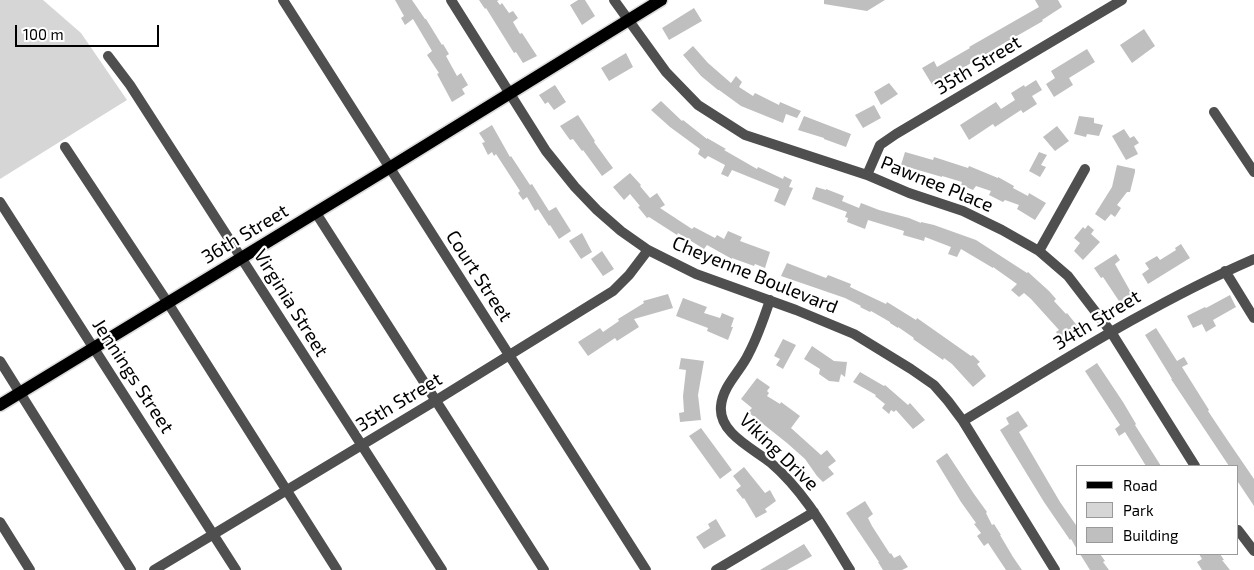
<!DOCTYPE html>
<html>
<head>
<meta charset="utf-8">
<style>
  body { margin:0 }
  #map { position:relative; width:1254px; height:570px; overflow:hidden; background:#fff; font-family:"Exo 2",sans-serif }
  canvas { display:block }
  .legend { position:absolute; left:1076px; top:465px; width:162px; height:90px; box-sizing:border-box; background:#fff; border:1px solid #999; margin:0; padding:6px 9px; list-style:none; font-size:15px; color:#000 }
  .legend li { display:flex; align-items:center; gap:10px; height:25px }
  .legend b { width:25px; border:1px solid #999 }
  .scale { position:absolute; left:15px; top:25px; width:144px; height:22px; box-sizing:border-box; border:2px solid #000; border-top:0; padding-left:6px; font-size:15px; line-height:18px; white-space:nowrap; color:#000; -webkit-text-stroke:4px #fff; paint-order:stroke }
</style>
</head>
<body>
<div id="map">
<canvas width="1254" height="570"></canvas>
<ul class="legend">
<li><b style="height:6px;background:#000"></b>Road</li>
<li><b style="height:14px;background:#d6d6d6"></b>Park</li>
<li><b style="height:14px;background:#bfbfbf"></b>Building</li>
</ul>
<div class="scale">100 m</div>
</div>
<script>
const context = document.querySelector('canvas').getContext('2d');
context.lineJoin = 'round';
function fillPath(path, color) { context.fillStyle = color; context.fill(path, 'evenodd'); }
function trace(path, color, width, dash) { context.strokeStyle = color; context.lineWidth = width; context.lineCap = dash ? 'butt' : 'round'; context.setLineDash(dash || []); context.stroke(path); }
function drawText(font, color, halo, rows, align = 'center') {
  context.font = font + ' "Exo 2",sans-serif'; context.lineWidth = 4.5; context.setLineDash([]); context.textBaseline = 'middle'; context.strokeStyle = halo; context.fillStyle = color; for (const [text, x, y, turn = 0] of rows) {
    context.save(); context.translate(x, y); context.rotate((+turn || 0) * Math.PI / 180); context.textAlign = isNaN(turn) ? turn : align; if (halo) context.strokeText(text, 0, 0); context.fillText(text, 0, 0); context.restore();
  }
}
const green = new Path2D(`
  M0,0H43L81,33L127,100L0,179Z`);
const building = new Path2D(`
  M395,0H412L425,19H426L442,45L443,44L449,54L446,56L457,76L461,73L468,85L462,89L465,94L452,102L437,74L439,73L427,55L432,51L413,19L405,25L401,18L404,16Z
  M479,0H499L497,1L500,5L502,3L509,13L513,11L518,18L513,22L520,34L522,33L537,56L523,63L516,52L514,53L486,8L485,9Z
  M578,0H585L595,16L582,25L570,5Z
  M824,0H885L867,11L824,4Z
  M1035,0H1058L1062,7L1042,20L1043,21L1001,45L933,86L922,68L934,61L937,67L970,48L969,47L1039,7Z
  M694,8L702,21L669,40L662,28Z
  M1144,29L1155,46L1132,63L1120,45Z
  M693,46L708,63L731,83L736,76L742,82L739,87L753,96L755,93L779,105L780,102L801,111L797,118L786,114L783,123L741,106L719,90H718L701,76L683,55Z
  M1087,49L1095,62L1069,78L1073,85L1054,97L1046,84L1055,78L1051,71Z
  M626,53L633,67L609,81L601,68Z
  M1036,80L1042,90L1032,96L1037,104L1023,113L1021,110L995,127L993,124L969,140L960,125L996,102L1001,109L1015,100L1011,93L1024,85L1025,87Z
  M889,83L898,94L881,105L874,92Z
  M555,85L566,102L554,110L548,102L545,104L539,95Z
  M661,101L682,121L683,120L707,139V138L726,149L724,150L757,169L758,167L783,179L784,176L792,180L789,187L793,188L785,206L774,201L779,189L732,170L728,177L721,174L725,165L708,156L705,159L698,154L700,149L670,127L651,110Z
  M874,105L881,118L863,128L855,115Z
  M578,115L595,141L594,142L613,168L602,176L583,150L582,151L573,139L570,140L560,126Z
  M804,116L851,134L846,147L824,139V138L798,130Z
  M1079,116L1094,118V123L1103,125L1099,136L1087,134L1086,137L1074,134Z
  M492,125L510,157L511,156L530,185L532,184L549,211L556,207L571,231L559,239L550,225L549,226L538,209L535,211L527,197L523,200L518,193L520,191L496,154L494,156L492,152L488,155L482,143L485,142L479,133Z
  M1057,126L1069,141L1055,151L1043,137Z
  M1124,129L1130,138L1134,136L1139,143L1134,146L1138,154L1126,160L1112,136Z
  M905,152L933,160L934,157L968,168L969,166L998,178V177L1014,186L1013,188L1028,196L1029,193L1046,203L1035,220L1017,209L1019,205L1005,200L1003,202L989,195L991,191L976,186L973,190L961,185L962,182L942,176V177L901,165Z
  M1039,152L1047,155L1041,165L1046,167L1040,177L1029,171Z
  M1117,165L1135,169V172L1130,192H1127L1117,205L1121,208L1115,217L1111,214L1105,221L1095,214L1112,187Z
  M630,173L641,185L640,186L650,198L657,193L665,205L660,208L692,229L694,227L715,238L717,235L724,239L728,231L742,237L740,241L770,252L765,268L755,264L754,266L732,258V259L707,245L704,249L678,233L677,235L649,217L647,218L638,207L640,206L630,194L624,200L613,187Z
  M816,187L826,190V189L844,196L842,201L859,208L861,203L879,210L909,218L921,223V222L934,225L976,240L1027,273L1028,272L1049,291L1056,299L1054,301L1066,314L1067,313L1079,328L1062,341L1056,332L1059,330L1031,299L1024,293L1019,297L1011,290L1017,284L993,267V268L961,249L957,257L948,254L951,247L925,237L924,241L903,235L904,231L868,220L865,229L847,222L848,218L845,217L847,212L812,199Z
  M1088,225L1094,230L1091,234L1100,242L1083,260L1074,251L1080,243L1074,238L1083,227L1085,229Z
  M582,233L592,252L581,259L569,241Z
  M1181,244L1190,258L1148,284L1142,274L1149,269L1145,263L1157,256L1160,260L1176,250L1175,248Z
  M602,251L614,269L603,276L591,259Z
  M1116,254L1120,260L1115,264L1133,296L1121,304L1103,277L1101,278L1094,268Z
  M787,263L826,278L828,275L851,284L850,287L886,304L887,302L916,320L917,318L971,356L973,355L980,362L977,364L986,376L973,387L952,364L944,358L943,360L913,339L914,338L898,327V328L890,323V322L871,311L870,312L860,307L861,306L845,298L781,276Z
  M668,294L673,308L634,319L639,327L617,341L615,338L588,356L578,342L600,328L603,332L619,321L618,319L644,303L643,301Z
  M1230,295L1236,307L1213,320L1216,326L1206,332L1202,324L1193,328L1187,316L1205,307L1206,308Z
  M683,298L707,307L704,313L720,318L722,313L734,318L731,327H733L728,340L707,331L708,328L676,316Z
  M1156,328L1177,361L1184,357L1188,364L1182,367L1209,410L1208,411L1226,438L1254,479V506L1238,482V466H1229L1171,379H1172L1145,335Z
  M783,339L796,345L783,369L776,365L780,359L774,356Z
  M812,346L834,361L847,362L845,377L841,374L839,382L829,381L819,374L820,369L804,359Z
  M681,358L704,361L698,395L701,420L680,422L679,413L684,412L683,396L686,370L679,369Z
  M1097,363L1123,402L1136,424L1135,425L1161,466H1146L1125,432L1119,436L1115,429L1120,425L1085,371Z
  M860,372L884,386L885,385L908,405L910,403L925,420L913,429L896,410L894,412L891,410L889,414L882,408L885,404L875,396L876,395L853,382Z
  M757,378L770,387L767,391L769,393L767,396L780,404L781,402L800,416L791,428L821,455L827,450L836,461L828,467L834,474L823,482L817,476L805,459L787,443L748,412L752,408L741,399Z
  M1018,411L1028,426L1019,432L1060,502L1078,528V551L1071,539L1070,540L1044,502L1000,430L1009,424L1006,418Z
  M701,428L732,470L720,479L689,436Z
  M947,453L974,494L987,512L986,513L992,525L994,524L1001,535H1000L1013,557L1022,570H1006L988,543L984,546L977,536L981,533L974,524L976,523L961,502L936,461Z
  M744,467L765,493L770,490L776,501L765,509L767,512L756,518L744,498L743,499L736,490L741,486L733,476Z
  M865,501L873,514L868,518L872,526L890,554L891,553L894,558L900,555L908,567L902,570H883L878,562H879L846,513Z
  M716,519L726,536L704,549L696,537L710,528L708,524Z
  M804,544L812,556L787,570H760Z
  M1080,554H1100L1105,561L1103,562L1109,570H1090Z
  M1199,554H1220L1224,560H1222L1230,570H1202L1197,562L1202,559Z`);
const minor = new Path2D(`
  M283,0L646,570
  M451,0L546,151L575,187L597,210L621,231L648,250L696,274L796,310L854,334L911,369L934,385L948,401L963,421L1055,570
  M614,0L666,72L698,105L745,135L867,175L909,193L963,211L1002,230L1039,251L1068,276L1111,332L1195,466
  M108,56L130,85L442,570
  M1214,112L1254,172
  M65,147L168,303L337,570
  M867,175L880,145L896,134L1122,0
  M0,202L236,570
  M316,213L544,570
  M1039,251L1085,169
  M1225,271L1254,318
  M770,300C764,318 758,336 749,353C741,371 723,385 721,406C718,433 754,449 771,463C805,492 827,533 850,570
  M0,361L131,570
  M963,421C1058,364 1152,303 1254,259
  M0,522L30,570
  M1238,530L1254,551
  M154,570L435,401L613,291L629,275L648,250
  M716,570L814,512`);
const major = new Path2D(`
  M0,405L389,168L661,0`);
const streetNames = [
  ["35th Street",978,65,-31],
  ["Pawnee Place",937,184,22],
  ["36th Street",245,234,-31],
  ["Cheyenne Boulevard",755,275,22],
  ["Court Street",479,276,57],
  ["Virginia Street",291,303,58],
  ["34th Street",1097,320,-31],
  ["Jennings Street",133,376,57],
  ["35th Street",399,402,-31],
  ["Viking Drive",779,452,44]
];
fillPath(green, '#d6d6d6');
fillPath(building, '#bfbfbf');
trace(major, '#dbdbdb', 15);
trace(minor, '#4f4f4f', 10);
trace(major, '#000', 12);
drawText('19px', '#000', '#fff', streetNames);
</script>
</body>
</html>
